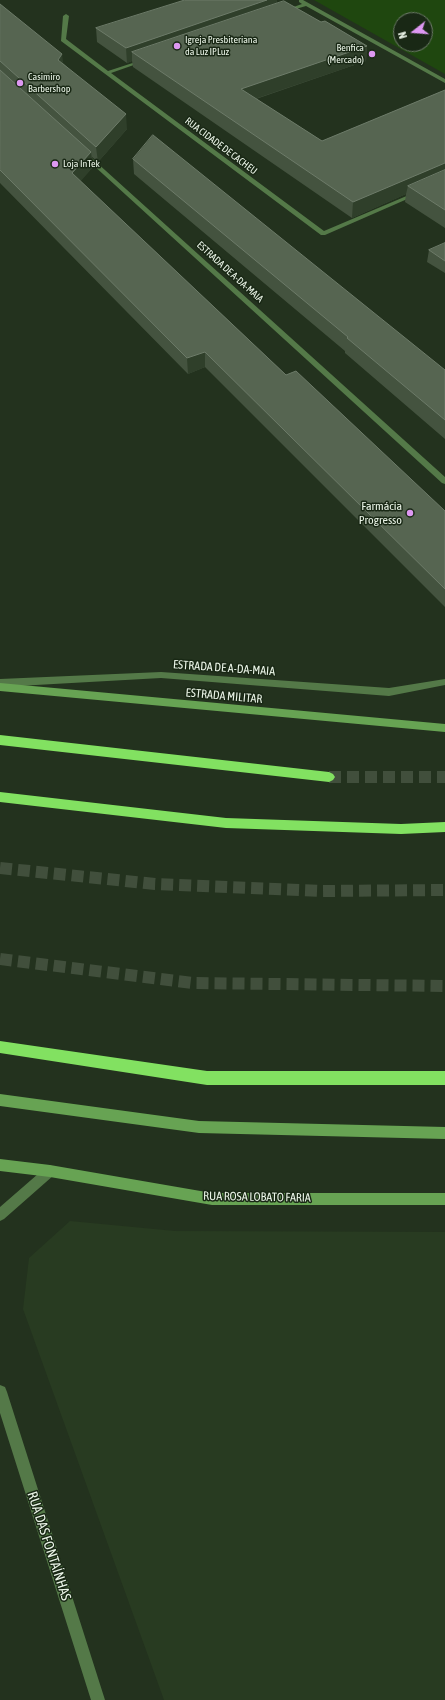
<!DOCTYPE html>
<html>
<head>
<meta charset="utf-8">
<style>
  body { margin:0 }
  #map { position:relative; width:445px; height:1700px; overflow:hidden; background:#23321e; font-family:"Asap Condensed",sans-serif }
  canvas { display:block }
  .north { position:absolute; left:393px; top:12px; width:40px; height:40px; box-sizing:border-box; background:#192815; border:1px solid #6d7a69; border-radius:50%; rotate:253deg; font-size:11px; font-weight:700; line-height:16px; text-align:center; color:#ebf5e8 }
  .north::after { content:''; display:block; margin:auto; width:14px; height:18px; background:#de98f2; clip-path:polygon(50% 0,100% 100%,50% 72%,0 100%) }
</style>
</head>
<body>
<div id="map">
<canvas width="445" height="1700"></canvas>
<div class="north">N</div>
</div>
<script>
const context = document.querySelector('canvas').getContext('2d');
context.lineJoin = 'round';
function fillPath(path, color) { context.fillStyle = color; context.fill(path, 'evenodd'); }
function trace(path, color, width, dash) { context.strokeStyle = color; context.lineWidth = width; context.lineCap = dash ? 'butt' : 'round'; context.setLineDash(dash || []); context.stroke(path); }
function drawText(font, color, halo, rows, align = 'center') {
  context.font = font + ' "Asap Condensed",sans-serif'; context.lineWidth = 3; context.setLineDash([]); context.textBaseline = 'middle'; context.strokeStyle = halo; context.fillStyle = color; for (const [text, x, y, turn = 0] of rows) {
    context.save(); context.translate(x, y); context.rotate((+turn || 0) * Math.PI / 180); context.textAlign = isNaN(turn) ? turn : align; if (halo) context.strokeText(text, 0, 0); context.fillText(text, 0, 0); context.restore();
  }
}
const built = new Path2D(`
  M70,1221L175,1231L445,1232V1700H164L23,1309L29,1258Z`);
const green = new Path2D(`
  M314,0H445V74ZM401,20H425V44H401Z`);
const highwayTunnel = new Path2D(`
  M329,777H445
  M0,868L155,884L322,891L445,890
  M0,959L193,983L445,986`);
const street = new Path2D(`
  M299,0H303L445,79V83L306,6L282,13V11L302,4L299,2Z
  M66,14L69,16L66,39L108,71L148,58V60L111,73L324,231L416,192L421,193L325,235H321L61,41L63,16Z
  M81,152H85L445,477V484L442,483L81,154Z
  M161,672L389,688L445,679V685L389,696L161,678L0,687V679Z
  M50,1165L54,1167L56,1171L54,1175L4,1219L0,1221V1207L46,1167Z
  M0,1385L5,1387L7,1392L105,1700H91L0,1413Z`);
const secondary = new Path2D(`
  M0,683L445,724V732L0,691Z
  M0,1094L199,1121L445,1127V1139L199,1133L0,1106Z
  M0,1159L50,1165L212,1193H445V1205H212L50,1177L0,1171Z`);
const highway = new Path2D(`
  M0,735L329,772L333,774L335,777L333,780L329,782L0,745Z
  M0,792L226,818L401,824L445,822V832L401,834L226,828L0,802Z
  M0,1041L207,1071H445V1085H207L0,1053Z`);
const wall = new Path2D(`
  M277,0V3L321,22L367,46L366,61L256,99L322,141L445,90V228L405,202L406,194L352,218L133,67L132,61L127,63L97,42L96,28Z
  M0,4L64,64L127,129L98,162L92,157L93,167L80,181L286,375L445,511V607L205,367L188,374L0,183Z
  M133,159L445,370V439L345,353V351L134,174Z
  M445,243V273L427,262L429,250Z`);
const shadedWall = new Path2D(`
  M267,0H277L276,11L132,52V61L127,63L126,48Z
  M367,46L366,61L240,104L241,89Z
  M62,54L64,69L58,60Z
  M126,114L127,129L98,162L96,147Z
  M91,152L93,167L74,189L72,173Z
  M445,163V178L408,186L406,194L352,218L353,202Z
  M205,352V367L188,374L187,358Z`);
const building = new Path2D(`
  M185,0H267L126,48L96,28Z
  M284,1L321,22L325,21L367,46L241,89L322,141L445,90V163L353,202L132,52Z
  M0,4L62,54L58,60L126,114L96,147L0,61Z
  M0,70L91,152L72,173L286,375L296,371L445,511V589L205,352L187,358L0,170Z
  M153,135L445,370V420L347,338L348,337L133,159Z
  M445,170V210L408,186Z
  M445,243V261L429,250Z`);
const markers = [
  [177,46,4,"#de98f2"],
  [372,54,4,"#de98f2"],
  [20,83,4,"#de98f2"],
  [55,164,4,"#de98f2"],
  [410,513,4,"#de98f2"]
];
const farPoinames = [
  ["Igreja Presbiteriana",185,40],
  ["da Luz IPLuz",185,52],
  ["Benfica",364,48,"right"],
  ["(Mercado)",364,60,"right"],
  ["Casimiro",28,77],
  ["Barbershop",28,89],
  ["Loja InTek",63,164]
];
const farStreetnames = [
  ["RUA CIDADE DE CACHEU",221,146,37],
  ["ESTRADA DE A-DA-MAIA",230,272,42]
];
const poiNames = [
  ["Farmácia",402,506],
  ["Progresso",402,520]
];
const streetNames = [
  ["ESTRADA DE A-DA-MAIA",224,668,4],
  ["ESTRADA MILITAR",224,696,5],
  ["RUA ROSA LOBATO FARIA",257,1197,1]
];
const nearStreetnames = [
  ["RUA DAS FONTAÍNHAS",49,1546,72]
];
fillPath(built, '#283b21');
fillPath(green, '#1f470f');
trace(highwayTunnel, '#414f3c', 12, [12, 6]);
fillPath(street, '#547948');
fillPath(secondary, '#67a353');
fillPath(highway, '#82e161');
fillPath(wall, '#44533f');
fillPath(shadedWall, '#2f3f2a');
fillPath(building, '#566551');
trace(building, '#6d7b69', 1);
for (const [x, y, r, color] of markers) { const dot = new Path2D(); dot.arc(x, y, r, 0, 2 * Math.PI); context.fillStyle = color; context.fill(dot); trace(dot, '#192815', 1.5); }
drawText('10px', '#ebf5e8', '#192815', farPoinames, 'left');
drawText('10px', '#ebf5e8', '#192815', farStreetnames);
drawText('12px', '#ebf5e8', '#192815', poiNames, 'right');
drawText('12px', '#ebf5e8', '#192815', streetNames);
drawText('14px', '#ebf5e8', '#192815', nearStreetnames);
</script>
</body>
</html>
